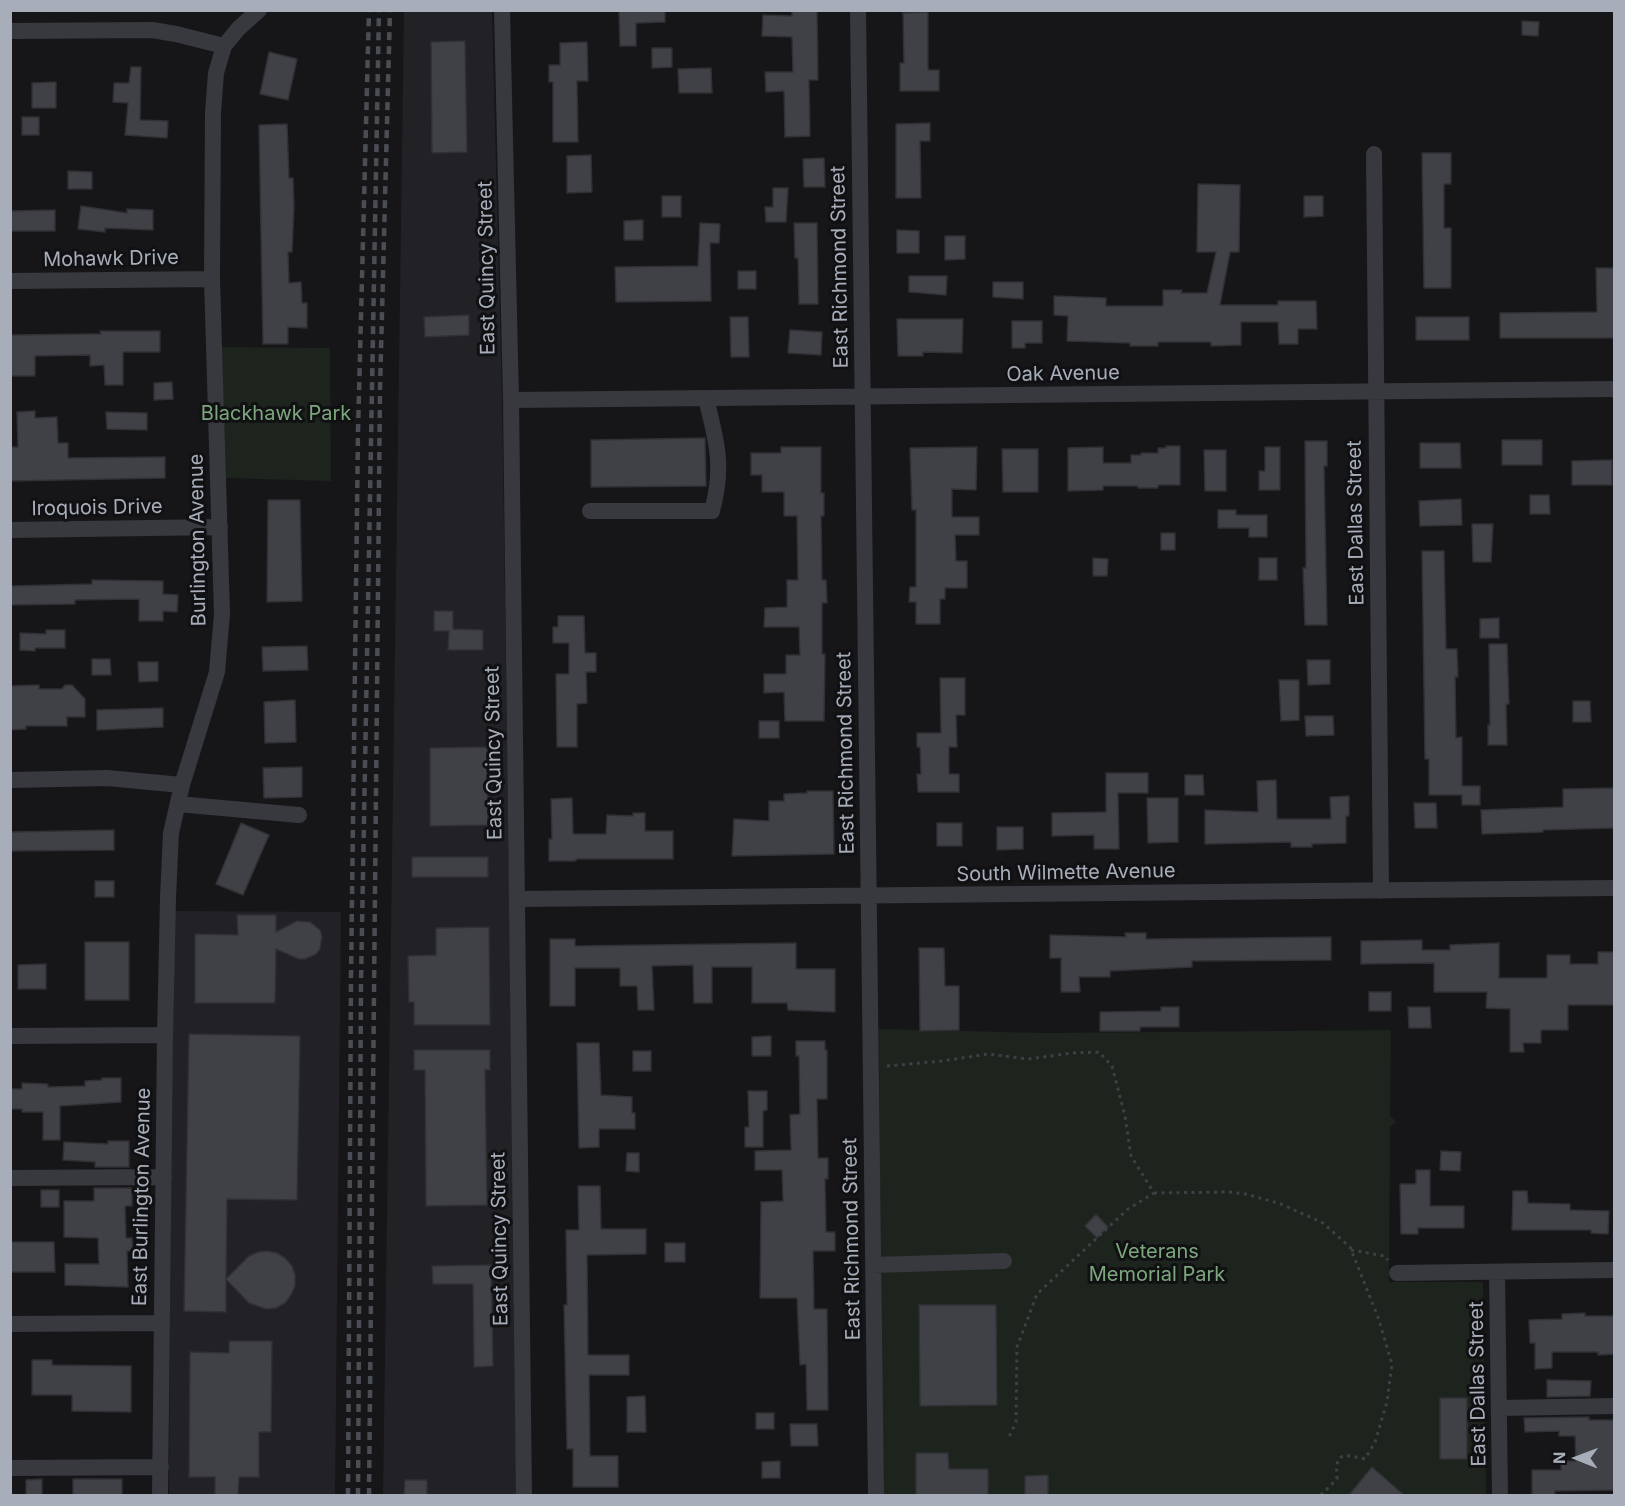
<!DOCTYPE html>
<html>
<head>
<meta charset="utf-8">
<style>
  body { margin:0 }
  #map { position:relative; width:1625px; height:1506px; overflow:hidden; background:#161619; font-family:Inter,sans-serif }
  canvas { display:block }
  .frame { position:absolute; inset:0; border:12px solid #a7aeba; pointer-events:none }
  .north { position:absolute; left:1547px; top:1428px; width:60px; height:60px; -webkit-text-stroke:4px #111114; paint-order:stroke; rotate:271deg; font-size:16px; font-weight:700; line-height:24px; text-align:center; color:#a7aeba }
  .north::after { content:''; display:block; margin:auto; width:21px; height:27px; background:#a7aeba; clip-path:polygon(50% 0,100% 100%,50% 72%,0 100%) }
</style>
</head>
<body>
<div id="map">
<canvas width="1625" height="1506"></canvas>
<div class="frame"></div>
<div class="north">N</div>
</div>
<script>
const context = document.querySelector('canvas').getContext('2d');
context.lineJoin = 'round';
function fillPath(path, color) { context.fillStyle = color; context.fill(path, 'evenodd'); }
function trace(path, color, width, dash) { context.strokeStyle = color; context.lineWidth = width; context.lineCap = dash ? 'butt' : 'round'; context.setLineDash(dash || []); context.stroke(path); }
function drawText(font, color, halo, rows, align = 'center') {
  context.font = font + ' Inter,sans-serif'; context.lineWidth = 6; context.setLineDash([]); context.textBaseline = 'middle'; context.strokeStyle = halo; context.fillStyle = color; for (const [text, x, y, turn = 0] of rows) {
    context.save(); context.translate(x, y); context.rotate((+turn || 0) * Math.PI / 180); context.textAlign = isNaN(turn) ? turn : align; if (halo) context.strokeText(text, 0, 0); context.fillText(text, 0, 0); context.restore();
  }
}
const built = new Path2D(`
  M404,11H492L502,396L518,1495L383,1496Z
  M172,911L341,912L335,1495L169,1496Z`);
const green = new Path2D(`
  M222,347L330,348L331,481L225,478Z
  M879,1029L1045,1033L1391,1030L1390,1116L1396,1122L1390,1127L1389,1282H1483L1486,1495H882Z`);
const building = new Path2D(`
  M619,10H665V22L636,23V46H620Z
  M792,10H817L818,80H809L810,136L785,137L784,91L766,92L765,72H793L792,37L762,36L763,15L792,16Z
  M928,12V70H939V91H900V63H904L903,13Z
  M1522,21L1539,22L1538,36L1522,35Z
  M465,41L467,152L432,153L431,42Z
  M587,42L588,81H577L578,142H553V82H549V65H560V43Z
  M652,48H672V67L652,68Z
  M269,52L297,59L288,100L260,94Z
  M131,67H141L140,120L168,121L167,138L125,135L128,103L113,102L114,83H129Z
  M711,68L712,93H679L678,69Z
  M56,82V108H32V83Z
  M22,117H39V135H22Z
  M930,123V141H920L921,198H896V124Z
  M287,124L289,178H293L294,207L292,252H288L289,283L301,282L302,303H307V328L288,327V344H263L259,125Z
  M1422,153H1451V184H1444V228H1451V288H1424Z
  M591,155L592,192L567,193V156Z
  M824,158L825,187H804L803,159Z
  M68,171L92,172V189H68Z
  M1198,184L1240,185L1239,252H1230L1220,305H1278V301H1316L1317,329H1298V344H1279L1278,322H1241V345L1211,346V342H1158V346H1130V343L1067,341L1068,316L1054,315V296L1106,298V306H1163V290H1182L1181,293H1207L1216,252H1197Z
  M773,188H788L786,222H766L765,207H773Z
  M662,196H681V217H662Z
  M1304,196H1323V216L1304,217Z
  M81,206L127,213V209L153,210V230L105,228V232L78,229Z
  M55,210V231H10V211Z
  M643,220V240H624V221Z
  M700,223L720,224L719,243H710L711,301L616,302L615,267L698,266Z
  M794,223H817L818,304H799L798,258H795Z
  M897,230L919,231V253H897Z
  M945,236H965V259L945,260Z
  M1596,268H1614V338H1500V313L1597,312Z
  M738,271H756V289H738Z
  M909,276H947L946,295L909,292Z
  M993,282H1023V299L993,297Z
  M469,315V335L425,337L424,317Z
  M730,317H748L749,357H731Z
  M1416,317H1469V340H1416Z
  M897,319H963L962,353L923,352V356H898Z
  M1012,321H1042V343H1025V348H1012Z
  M790,330L822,332L821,355L788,353Z
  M100,331H160V352H123V385H105L104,365L90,366V355L35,356V376H10V335L90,334H101Z
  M172,382L173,399L154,400V383Z
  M35,411V418L57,417L58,443H68V458L165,457V478L10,481V447H18L17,412Z
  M106,412L147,413V430L107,429Z
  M705,438L706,486L591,487V440Z
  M1502,440H1542V465H1502Z
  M1305,441H1327V466H1324L1327,625H1305L1303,568H1306Z
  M1420,443H1460L1461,468H1420Z
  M1166,446H1180V485H1158V488H1138V486H1103V490L1068,491V448L1103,447V463H1131V455H1141V453H1158V448H1166Z
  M781,447H821V493H824V516H821L822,580H826L827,603H822V654H825L824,721H785L784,692L764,693V674H786V655H800L799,627H764L765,608L787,607V580H798L797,516H784V492H762V475H751V453H781Z
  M977,447L976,490L952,489V517H979V535H955L956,561H967V588H945V599H940V624H916V602H909L910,587H916V510H912L910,448Z
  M1265,447H1280V490H1259V471H1265Z
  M1002,449H1038V492H1003Z
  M1204,450H1226V491H1205Z
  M1612,460V485H1572V461Z
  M1530,495H1549L1550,514H1530Z
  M1461,499L1462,525L1420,526L1419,501Z
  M268,500H300L302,601L267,602Z
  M1218,510H1236V515H1267V537H1249V528H1218Z
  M1472,524H1493L1491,562H1473Z
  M1161,533H1175V550H1161Z
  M1422,551H1444L1446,649H1457L1458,677H1455L1456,738L1462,737V786H1480V805H1462V795H1429V759H1425Z
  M1093,558L1108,559L1107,576H1093Z
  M1259,558H1277V580H1259Z
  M92,580L163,581V594L178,595L177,612L163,611V621H139V599L75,600V604L10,605V586L92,584Z
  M434,611H453V629L483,630V650H448L449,631H434Z
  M558,616H584L585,653H596V672H586L587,703L577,704V747H557L556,674H569V643H553V627H558Z
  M1499,618V638H1480V619Z
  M46,630H65V648H35V651L20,650V633L46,634Z
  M1489,644H1507L1509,704H1506L1507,745H1488V725H1490Z
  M307,646L308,670L263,671L262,647Z
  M92,659H110L111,675H92Z
  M1307,660H1330V684L1308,685Z
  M138,662H158V681L139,682Z
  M940,678H965V715H956L957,747H949V774H959V792H918L917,774H921L920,747H917V733H941Z
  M1279,680H1299V720L1281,721Z
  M39,685V689H62L65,685H72L85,699V717H67V726H26V729L10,730V686Z
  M295,700L296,742L265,743L264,702Z
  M1573,701H1590L1591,722H1573Z
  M163,708V727L97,730V710Z
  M1305,716H1333L1334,735L1306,736Z
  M759,721H779V738H759Z
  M487,747L488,825L430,826V748Z
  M302,767V797L264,798L263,768Z
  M1106,773H1148V793H1118L1119,849H1094V835L1052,836V813L1106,812Z
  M1185,775H1203L1204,795H1185Z
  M1276,780L1277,819H1331L1330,797L1349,796V816H1346V843L1312,844V847H1291V842L1205,844V810L1258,812L1257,781Z
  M1614,788V828L1543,830V832L1482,834L1481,810L1563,807V789Z
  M807,791H833L834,854L732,856L734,819L769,821V801H784V794L807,793Z
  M572,798L573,834H606L607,815L633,816V813H645V831H673V859H576V861H549V839H552L551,799Z
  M1147,798H1178V842L1148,843Z
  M1414,803H1436L1437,828H1415Z
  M241,823L269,835L243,895L216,884Z
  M937,823H962V846H937Z
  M997,827H1023V849L997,850Z
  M114,830V850L10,851V832Z
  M412,857H488V877H412Z
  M95,881H114V897H95Z
  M237,915H276V932L297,921L310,922L320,930L322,936L320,949L316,954L305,959H299L276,949L275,1003H195V934L238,935Z
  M489,927L490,1025H414V1002H409L408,956L436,955V928Z
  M1125,933H1146V939L1331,937V960L1192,961V967L1110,971V977H1079L1080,992H1061V958H1050V935L1126,937Z
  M550,939H575V946L796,943V969H835V1012L788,1010L787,1003H752V967H712V1003H694L693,965L652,966L654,1010H638L637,986H620V968H575V1006H550Z
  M1422,940V950H1450V945L1499,943V978H1547V955H1570V964H1598V952H1614V1005H1568V1030H1541V1043H1523L1524,1052H1510V1009L1486,1008L1487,992H1434V963L1361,964V941Z
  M85,942H129V1000H85Z
  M919,948H944L945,986H959V1030L920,1031Z
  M46,964V989H18V965Z
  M1369,992H1391V1011H1369Z
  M1161,1007H1179V1027H1140V1031H1100V1012L1161,1011Z
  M1408,1007H1430L1431,1028H1409Z
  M189,1034L300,1036L297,1200L227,1199L226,1279L249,1256L258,1252L267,1251L277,1253L285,1258L292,1266L295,1275V1286L291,1295L285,1303L276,1308L266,1309L249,1303L226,1279V1312L184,1311Z
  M771,1036V1056H752V1037Z
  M796,1041H825V1050H827V1099H817L818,1158H828V1179H825L826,1232H835V1251H813L814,1309H827L828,1410H807L806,1364L800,1365L797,1298H760L761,1202L783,1201L782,1170H755V1151L791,1150L790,1115L800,1114L799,1056H796Z
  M577,1043H599L601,1095L632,1097V1113H635V1129H599V1147L579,1148Z
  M414,1050H490V1070H485L487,1205L426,1206L425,1070H414Z
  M633,1051H651V1071H633Z
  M102,1078H121V1102L60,1106V1140H43V1112H22V1109H10V1089H22V1083L48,1084V1087L85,1086V1081L102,1080Z
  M748,1091H767V1110L763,1111V1147H745V1127H749Z
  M108,1141H129V1167H95V1162L63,1160L64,1142L108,1144Z
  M1441,1151L1461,1152L1460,1171L1440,1170Z
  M627,1153H639V1172L626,1171Z
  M1416,1170H1430V1206H1464V1228H1418V1234H1401L1400,1184H1416Z
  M578,1186H600L601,1229H646V1254L587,1255L588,1355H629V1375H589L590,1456H618V1487H573V1449H567L564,1305H567L566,1230H579Z
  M94,1188H132V1206H125L126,1238H132L133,1251H127L128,1287L65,1285V1264H99L98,1238L64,1237V1201H94Z
  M41,1190H59V1207H41Z
  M1513,1191H1527L1528,1203L1570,1204V1210L1609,1211L1608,1234L1591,1233V1230H1512Z
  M1096,1214L1108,1227L1097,1238L1085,1226Z
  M10,1242H54L55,1272H10Z
  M665,1243H685V1262H665Z
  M491,1265L493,1366L474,1367L473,1284H433L432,1266Z
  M919,1305H996L997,1405L920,1406Z
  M1585,1313V1316H1614V1354L1598,1355V1352H1552V1368L1535,1369V1343H1530L1529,1320L1562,1319V1314Z
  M229,1341H272L271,1432H259V1477H239L238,1496H215V1477H189L190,1352L229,1353Z
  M32,1360H52V1365L131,1366V1412L72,1411V1395H32Z
  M1547,1380L1591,1381L1590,1396L1547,1397Z
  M645,1396L646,1432H627V1397Z
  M1440,1398H1467V1459H1440Z
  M756,1413H774V1429H756Z
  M1589,1417V1420H1614V1490L1555,1491V1496H1532V1470H1561V1461H1576L1575,1436H1559V1431L1525,1432L1524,1418Z
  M790,1424H817L818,1446H791Z
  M916,1453H948L949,1469H988V1496H916Z
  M780,1461V1478H762V1462Z
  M1372,1467L1405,1496H1348Z
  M1048,1475V1496H1025V1476Z
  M42,1479V1496H26V1480Z
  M73,1479H122V1496H73Z
  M405,1480H427V1496H404Z`);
const path = new Path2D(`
  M887,1066L942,1061L988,1054L1028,1059L1072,1053L1099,1052L1112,1066L1125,1116L1131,1156L1154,1193L1128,1209L1037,1294L1017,1347L1016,1422L1009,1437
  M1154,1193L1229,1192L1246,1194L1281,1204L1323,1223L1350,1247L1378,1317L1392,1364L1387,1402L1375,1442L1365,1459C1342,1454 1335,1451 1337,1479L1320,1496
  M1351,1250L1385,1256L1388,1260`);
const minor = new Path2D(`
  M502,10L511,400L524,1496
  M858,10L876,1496
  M10,31L152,30L176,34L224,46
  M1374,154L1381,891
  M10,281L212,279
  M511,400L1614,389
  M590,511H712C724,468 717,441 706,399
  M10,530L220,527
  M10,780L107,778L182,785
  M178,804L299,815
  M517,899L1614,888
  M10,1036L165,1035
  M10,1178L164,1177
  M873,1265L1004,1261
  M1497,1272L1500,1496
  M1397,1273L1614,1270
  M10,1324L161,1323
  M1499,1408L1614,1406
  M10,1468L161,1467
  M160,1496L165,1035L168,898L171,833L182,785L217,672L222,614L212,279L213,113L216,73L224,46L239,28L259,10`);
const rail = new Path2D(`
  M348,1496L351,978L358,432L369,10
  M358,1496L361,982L379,10
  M369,1496L380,389L390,10`);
const streetNames = [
  ["Mohawk Drive",111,259,-1],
  ["East Richmond Street",840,267,-91],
  ["East Quincy Street",487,268,-91],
  ["Oak Avenue",1063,374,-1],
  ["Iroquois Drive",97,508,-1],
  ["East Dallas Street",1356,523,-91],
  ["Burlington Avenue",198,540,-91],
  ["East Quincy Street",494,753,-91],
  ["East Richmond Street",846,753,-91],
  ["South Wilmette Avenue",1066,873,-1],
  ["East Burlington Avenue",142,1197,-89],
  ["East Quincy Street",500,1239,-91],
  ["East Richmond Street",852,1239,-91],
  ["East Dallas Street",1478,1384,-91]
];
const parkNames = [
  ["Blackhawk Park",276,414],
  ["Veterans",1157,1252],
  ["Memorial Park",1157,1275]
];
fillPath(built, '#222226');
fillPath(green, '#1c241d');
fillPath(building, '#404146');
trace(building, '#303035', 1.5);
trace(path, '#3d4045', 3, [3, 4.5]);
trace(minor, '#37393e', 16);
trace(rail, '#4a4d53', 4.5, [8, 6]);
drawText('20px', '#a7aeba', '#111114', streetNames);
drawText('20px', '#7ca77d', '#111114', parkNames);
</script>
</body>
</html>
